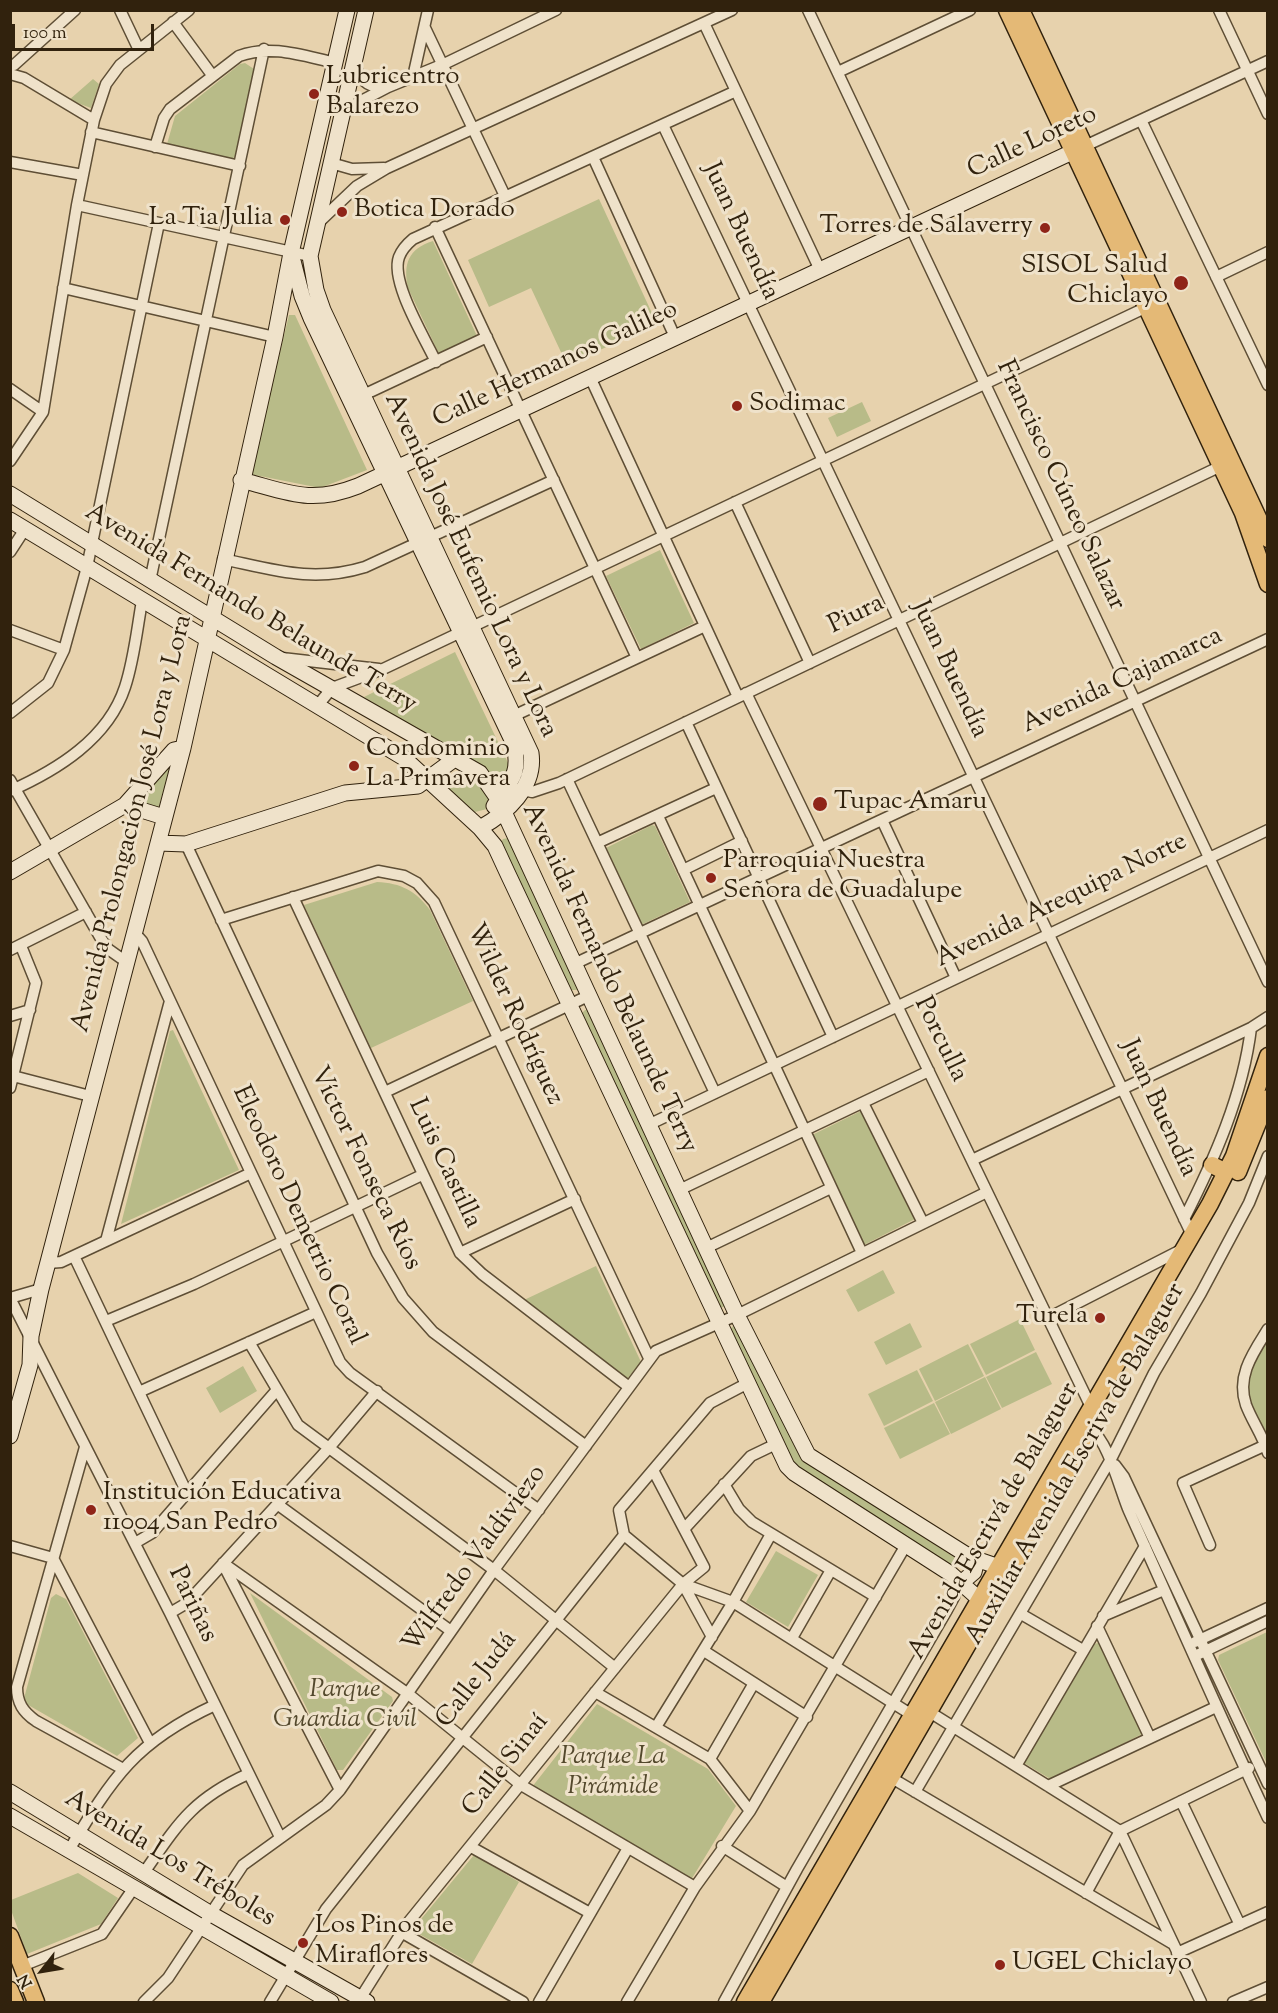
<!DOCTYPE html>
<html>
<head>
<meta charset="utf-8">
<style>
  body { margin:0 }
  #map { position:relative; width:1278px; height:2013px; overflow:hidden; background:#e7d2ad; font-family:"Sorts Mill Goudy",serif }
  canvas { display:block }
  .frame { position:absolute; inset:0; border:12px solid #31220d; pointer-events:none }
  .north { position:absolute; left:12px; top:1941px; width:60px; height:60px; -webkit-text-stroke:4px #efe2ca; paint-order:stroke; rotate:239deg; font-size:16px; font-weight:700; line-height:24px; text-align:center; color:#31220d }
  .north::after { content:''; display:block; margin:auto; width:21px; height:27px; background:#31220d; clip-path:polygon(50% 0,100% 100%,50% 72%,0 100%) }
  .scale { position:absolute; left:12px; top:24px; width:142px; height:27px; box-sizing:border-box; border:3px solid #31220d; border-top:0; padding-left:8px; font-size:18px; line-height:21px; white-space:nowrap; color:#31220d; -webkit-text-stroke:4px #efe2ca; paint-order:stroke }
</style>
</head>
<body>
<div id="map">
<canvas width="1278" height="2013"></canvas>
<div class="frame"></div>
<div class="north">N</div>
<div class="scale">100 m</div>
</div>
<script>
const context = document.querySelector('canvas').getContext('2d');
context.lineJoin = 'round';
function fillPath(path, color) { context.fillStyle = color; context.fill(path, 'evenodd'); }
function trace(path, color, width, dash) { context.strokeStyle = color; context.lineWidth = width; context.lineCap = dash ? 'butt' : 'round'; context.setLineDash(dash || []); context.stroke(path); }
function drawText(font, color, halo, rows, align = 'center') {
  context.font = font + ' "Sorts Mill Goudy",serif'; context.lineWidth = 6; context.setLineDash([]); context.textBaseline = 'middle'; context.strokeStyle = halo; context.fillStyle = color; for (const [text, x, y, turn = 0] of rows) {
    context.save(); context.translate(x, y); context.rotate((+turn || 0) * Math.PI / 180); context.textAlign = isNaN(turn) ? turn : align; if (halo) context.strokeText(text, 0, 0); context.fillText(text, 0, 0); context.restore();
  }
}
const green = new Path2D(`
  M245,63L254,69L235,157L229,160L167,144L175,116L240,64Z
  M93,79L99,84L91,108L69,100Z
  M599,199L657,324L567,365L531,288L489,307L468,260Z
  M433,241L477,336L439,354L408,288C403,264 408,249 433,241Z
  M289,315H295L367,470L320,488L250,474Z
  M862,402L871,421L837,437L828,418Z
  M660,550L694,623L641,649L606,576Z
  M455,652L510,767L503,776L496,777L364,697Z
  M167,765L170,766L158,810L134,802Z
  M455,775C470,773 481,787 490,797L487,809L475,812L449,790V781Z
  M652,825L655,826L690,902L643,924L640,923L606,848Z
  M508,838L578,988L577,990H571L501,843L503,839Z
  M377,882C401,883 416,891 430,910L473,1001L371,1048L304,905Z
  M585,1010H588L726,1306L720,1308L581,1014Z
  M173,1030L239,1170L121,1224L170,1031Z
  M861,1111L917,1218L864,1245L812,1135Z
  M596,1266L641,1362L627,1379L524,1300Z
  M883,1270L895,1293L858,1312L846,1290Z
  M1020,1319L1035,1350L986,1375L970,1344Z
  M910,1323L922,1347L886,1365L874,1342Z
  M733,1326L737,1327L801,1459L954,1557L955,1564L949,1565L794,1464L729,1331Z
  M1267,1339L1268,1438C1244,1391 1240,1386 1267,1339Z
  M968,1344L984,1376L935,1401L919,1369Z
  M1036,1352L1052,1384L1002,1408L986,1377Z
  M243,1366L257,1391L220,1413L206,1388Z
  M917,1370L933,1401L884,1426L868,1394Z
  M985,1377L1001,1409L951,1434L935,1402Z
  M934,1403L950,1434L900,1459L884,1428Z
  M776,1551L818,1575L788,1627L746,1602Z
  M250,1593L392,1697L393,1701L343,1770H337Z
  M56,1594L66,1599L138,1738L117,1756L23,1702L51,1598Z
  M1267,1632V1764L1218,1660L1219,1655Z
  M1100,1642L1144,1733L1052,1780L1024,1763L1095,1644Z
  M597,1704L708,1769L736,1806L691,1880L532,1787Z
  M474,1855L519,1882L472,1964L412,1930Z
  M78,1873L118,1898L101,1924L27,1954L11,1910V1900Z`);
const street = new Path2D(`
  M120,10L139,50
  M808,10L1268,982
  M1219,10L1268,114
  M173,22L212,75
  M704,23L820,270
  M425,28L505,196
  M355,61C357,78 367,88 384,87
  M14,65L75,10
  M838,72L970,10
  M10,74L24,78L94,120
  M413,77L428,10
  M344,110L388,87L444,64L556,10
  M1141,120L1268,385
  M663,125L1192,1235
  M91,132L240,166
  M1085,146L1268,61
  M155,147L164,118L170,109L239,56C271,44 303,56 336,63
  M593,157L675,337
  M10,162L83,175
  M331,163L352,169L384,168
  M77,205L310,256
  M318,223L357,186L387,168L732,10
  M435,227L637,658
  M1216,277L1268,252
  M63,288L275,337
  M436,362C425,338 390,282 399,257C402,249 407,244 413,239L736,91
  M590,377L738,697
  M10,389L43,412
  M357,398L487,337
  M10,461L43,412L77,205L94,120L106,84L120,65L189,10
  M735,502L810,663
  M10,552L25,529
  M223,559C275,570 313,583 365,567L554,480
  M150,581L264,49
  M10,630L64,650
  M282,658L379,669
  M746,693L1091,1407
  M318,705L332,688L383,669L1147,307
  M10,713L48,683L64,650L87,567L159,223
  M507,719L705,626
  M686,722L833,1037
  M567,779L715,1093
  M10,780L100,937L108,949L125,961
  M518,789L532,792L559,783L1221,466
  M10,791C57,770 108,739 125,687C134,660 137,629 142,601
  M658,816L862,1253
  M882,820L956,978
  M597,843L716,788
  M186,844L377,1253L403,1298L433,1332L586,1446
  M683,870L742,841
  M293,897L460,1253L482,1274L629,1387
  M221,920L378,871L404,876L417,883L434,902L649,1358
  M134,932L142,941L340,1362L350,1373L539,1510
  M10,950L86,912
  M574,964L1268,639
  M10,1016L30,1010
  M13,1076L90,1096
  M10,1088L36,983L21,946
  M385,1092L588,996
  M863,1103L923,1223
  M648,1125L1268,830
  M972,1160L1251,1028L1268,1017
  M679,1190L929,1071
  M1184,1219C1214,1160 1243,1095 1251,1028
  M106,1241L170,1001
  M706,1248L831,1188
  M460,1253L575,1199
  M74,1256L187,1493
  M48,1263L61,1262L251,1173
  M41,1289L10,1298L170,1613L280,1837
  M1048,1318L1181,1250
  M106,1321L194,1284L422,1175
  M1268,1329C1253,1353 1236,1376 1246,1405C1252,1421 1263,1436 1268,1453
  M249,1342L298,1425L494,1570L615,1668
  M139,1392L316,1312
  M1091,1430C1108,1440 1120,1490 1129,1511C1175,1613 1220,1716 1268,1818
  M85,1447L17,1687C17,1703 23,1712 36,1721L123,1769
  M1115,1465L1124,1477L1268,1784
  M724,1484L739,1509L752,1522L876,1597
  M277,1504L451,1631
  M685,1528L751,1456L776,1444
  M624,1535L683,1584L733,1602L912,1715
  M624,1535L619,1510L710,1403L748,1383
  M135,1543L152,1533L276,1391
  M1210,1545L1183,1483L1268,1444
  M10,1546L53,1558L150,1743
  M223,1563L407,1693L521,1785L695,1887
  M224,1566L340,1790
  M683,1584L712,1637
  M170,1613L187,1603L328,1449L377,1391
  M1021,1614L1083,1650
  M1103,1616L1164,1590
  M1097,1626L1150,1738
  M792,1638L831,1570
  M1195,1642L1268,1608
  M704,1651L807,1717
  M1199,1654L1268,1621
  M595,1692L710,1759L750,1811
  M928,1711L1120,1831L1201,2002
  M656,1727L733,1602L771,1534
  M710,1759L754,1683
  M1016,1766L1145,1546
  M890,1777L1173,1944
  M1048,1786L1216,1707
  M915,1792L1111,1459L1154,1373L1201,1293L1249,1203L1268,1156
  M1181,1801L1240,1925
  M722,1846L787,1887
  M471,1847L590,1913
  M69,1850C113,1777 135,1742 215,1705
  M143,1874C178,1824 191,1800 248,1774
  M1086,1893L1120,1831L1249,1768
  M401,1932L523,2002
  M1177,1953L1268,1912
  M22,1966L102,1934L133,1889
  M144,2002L168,1978L243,1865L326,1805L340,1790L494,1570L656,1351L737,1315L987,1192
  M270,2002L326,1909L624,1535
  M358,2002L407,1924L683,1584L704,1567L653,1470
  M539,2002L628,1848
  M627,2002L695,1887L750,1811L906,1545
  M724,2002L797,1869L947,1610L954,1597L958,1580
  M1233,2002L1268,1987`);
const secondary = new Path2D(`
  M347,10L291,253L302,296L311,318L514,744C521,775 510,781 494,806
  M366,10L310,256L316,290L323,310L531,753C536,787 507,813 480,828
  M241,480C288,492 310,505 358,486L1085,146
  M10,494L276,657L480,773L498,799L737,1315L808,1455L970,1557L1008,1570
  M10,520L404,758L480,828L495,846L507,872L787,1466L794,1473L951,1574L987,1606
  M125,805L164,817
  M158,843L186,844L345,793L418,786L456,758
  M10,872L125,805L174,750L183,748
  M10,1436L30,1365L31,1336L41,1289L183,748L275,337L291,253
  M961,1583L974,1572L977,1559
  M10,1792L211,1914L367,2002
  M10,1816L331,2002`);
const primary = new Path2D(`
  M1007,10L1243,513L1268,584
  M1021,10L1268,539
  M1212,1165L1226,1172
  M1238,1172L1268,1098
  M10,1936L36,2002
  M10,1990L15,2002
  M745,2002L1210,1204L1234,1156L1268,1056
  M761,2002L1083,1445`);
const markers = [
  [314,94,6,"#8f2418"],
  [342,212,6,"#8f2418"],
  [285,220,6,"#8f2418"],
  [1045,228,6,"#8f2418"],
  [1181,283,8,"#8f2418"],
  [737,406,6,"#8f2418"],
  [354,766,6,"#8f2418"],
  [820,804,8,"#8f2418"],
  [711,878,6,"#8f2418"],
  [1100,1318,6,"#8f2418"],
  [91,1510,6,"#8f2418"],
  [303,1943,6,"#8f2418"],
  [1000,1965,6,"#8f2418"]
];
const poiNames = [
  ["Lubricentro",326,79],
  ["Balarezo",326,109],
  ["Botica Dorado",354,212],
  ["La Tia Julia",273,220,"right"],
  ["Torres de Salaverry",1033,228,"right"],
  ["SISOL Salud",1168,268,"right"],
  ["Chiclayo",1168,298,"right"],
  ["Sodimac",749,406],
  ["Condominio",366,751],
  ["La Primavera",366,781],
  ["Tupac Amaru",834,804],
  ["Parroquia Nuestra",723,863],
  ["Señora de Guadalupe",723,893],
  ["Turela",1088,1318,"right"],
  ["Institución Educativa",103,1495],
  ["11004 San Pedro",103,1525],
  ["Los Pinos de",315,1928],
  ["Miraflores",315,1958],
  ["UGEL Chiclayo",1012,1965]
];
const streetNames = [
  ["Calle Loreto",1033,144,-25],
  ["Juan Buendía",739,232,65],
  ["Calle Hermanos Galileo",556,366,-25],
  ["Francisco Cúneo Salazar",1059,486,65],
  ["Avenida José Eufemio Lora y Lora",469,566,65],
  ["Avenida Fernando Belaunde Terry",250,610,31],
  ["Piura",857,616,-26],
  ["Juan Buendía",948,670,65],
  ["Avenida Cajamarca",1123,682,-25],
  ["Avenida Prolongación José Lora y Lora",134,824,-76],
  ["Avenida Arequipa Norte",1062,902,-26],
  ["Avenida Fernando Belaunde Terry",608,979,65],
  ["Wilder Rodríguez",513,1015,65],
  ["Porculla",939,1040,64],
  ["Juan Buendía",1157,1109,65],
  ["Luis Castilla",443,1164,65],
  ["Víctor Fonseca Ríos",364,1169,64],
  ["Eleodoro Demetrio Coral",297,1216,65],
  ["Auxiliar Avenida Escriva de Balaguer",1077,1465,-60],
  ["Avenida Escrivá de Balaguer",995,1522,-60],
  ["Wilfredo Valdiviezo",476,1560,-54],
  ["Pariñas",191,1605,64],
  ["Calle Judá",478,1681,-52],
  ["Calle Sinaí",507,1766,-52],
  ["Avenida Los Tréboles",169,1860,31]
];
const parkNames = [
  ["Parque",345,1692],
  ["Guardia Civil",345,1722],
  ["Parque La",613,1759],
  ["Pirámide",613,1789]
];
fillPath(green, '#b8bb88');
trace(street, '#5e4e35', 13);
trace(secondary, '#31220d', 17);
trace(primary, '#31220d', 19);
trace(street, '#efe2ca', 10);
trace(secondary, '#efe2ca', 15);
trace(primary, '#e4b976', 16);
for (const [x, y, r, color] of markers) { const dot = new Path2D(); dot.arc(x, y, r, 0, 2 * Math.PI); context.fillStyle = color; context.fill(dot); trace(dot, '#efe2ca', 2); }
drawText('26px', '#31220d', '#efe2ca', poiNames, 'left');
drawText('26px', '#31220d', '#efe2ca', streetNames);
drawText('italic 26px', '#53482c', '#efe2ca', parkNames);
</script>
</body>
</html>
